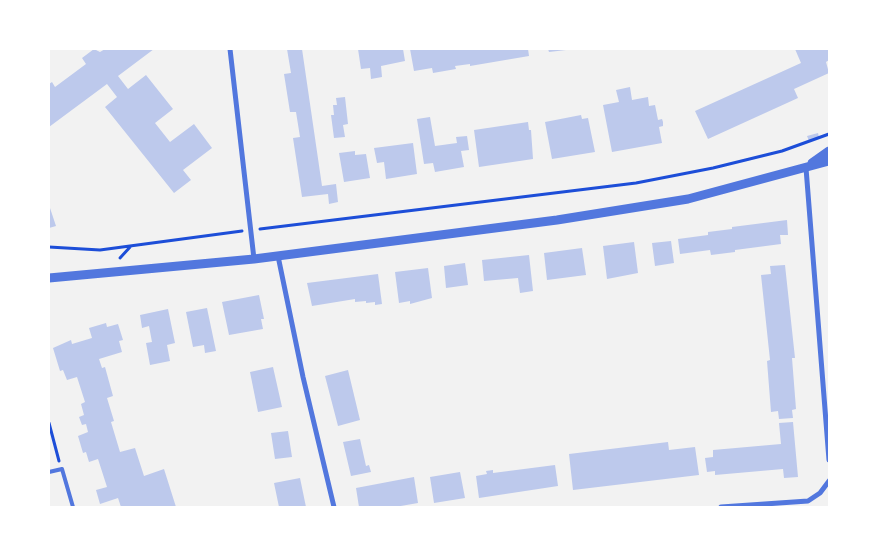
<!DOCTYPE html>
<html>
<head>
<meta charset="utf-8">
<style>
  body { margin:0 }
  #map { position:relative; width:878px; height:556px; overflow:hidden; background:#f2f2f2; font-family:"Space Grotesk",sans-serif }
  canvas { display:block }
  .frame { position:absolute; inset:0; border:50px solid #fff; pointer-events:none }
</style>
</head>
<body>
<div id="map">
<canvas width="878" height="556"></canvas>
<div class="frame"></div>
</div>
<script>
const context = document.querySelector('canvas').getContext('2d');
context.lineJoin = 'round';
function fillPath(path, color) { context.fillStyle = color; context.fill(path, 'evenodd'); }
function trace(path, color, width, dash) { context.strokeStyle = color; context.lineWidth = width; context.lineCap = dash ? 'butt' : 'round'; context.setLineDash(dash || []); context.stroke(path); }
const building = new Path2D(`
  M94,49L100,52L105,49H154L118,76L128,89L146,75L173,109L155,123L170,142L194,124L212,148L183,170L191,180L174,193L105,107L117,97L107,84L49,127V84L52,82L55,87L86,64L82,58Z
  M287,49H302L322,186L336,184L338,202L329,204L328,194L302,197L293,138L300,137L296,112H290L284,74L291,73Z
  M358,49H403L405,61L381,66L382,77L371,79L370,68L361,69Z
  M410,49H528L529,56L470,66V64L455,66L456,69L433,73L432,68L414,71Z
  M548,49H566V50L549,52Z
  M795,49H829V60L826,62L829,73L794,89L798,98L708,139L695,111L801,63Z
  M630,87L632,100L648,97L649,106L655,105L658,120L662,119L663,122V126L659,127L662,143L612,152L603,105L619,102L616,90Z
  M345,97L348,124L343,125L345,137L334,138L331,115H334L333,105H337L336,98Z
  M581,115L582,119L588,118L595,152L552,159L545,122Z
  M430,117L435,146L457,143L456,137L467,136L469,150L461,151L464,167L435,172L433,163L424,164L417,119Z
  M528,122L529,130H531L533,159L479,167L474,130Z
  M818,133L819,137L809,141L807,136Z
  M413,143L417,174L386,179L384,162L377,163L374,148Z
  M355,151V155L366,154L370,178L344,182L339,153Z
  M49,205L56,226L49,228Z
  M787,220L788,235H780L781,244L735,250V252L711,255L710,250L680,254L678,239L708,235V232L732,229V227Z
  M671,241L674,263L655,266L652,243Z
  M634,242L638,273L607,279L603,246Z
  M582,248L586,275L547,280L544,253Z
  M529,255L533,291L520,293L518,278L484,281L482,260Z
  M465,263L468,285L446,288L444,266Z
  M785,265L795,358H792L796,409L792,410L793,418L779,419L778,411L771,412L767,361L770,360L761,275L771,274L770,266Z
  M428,268L432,298L410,304V301L399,303L395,272Z
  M378,274L382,304L375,305V302L366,303V301L355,302V299L312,306L307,283Z
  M259,295L264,319H261L263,329L229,335L222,302Z
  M207,308L216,351L205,353L204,345L193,347L186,312Z
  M168,309L175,343L167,345L170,361L150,365L146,343L152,342L149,326L142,328L140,315Z
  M106,323L107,327L118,324L123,340L119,341L122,352L99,359L102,368L105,367L113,396L107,398L114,421L111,422L120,452L135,448L144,476L164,469L176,507H121L118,498L100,504L96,490L107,487L98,459L89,462L86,452L83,453L78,436L88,432L86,424L82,425L79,417L84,415L81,404L85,402L77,377L67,380L63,370L60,371L53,348L71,340L72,344L92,338L89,328Z
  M273,367L282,407L258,412L250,372Z
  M348,370L360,420L338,426L325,376Z
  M793,422L798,477L784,478L783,469L715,475V471L707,472L705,458L713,457V450L781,444L779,423Z
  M288,431L292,457L275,459L271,433Z
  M360,439L366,466L369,465L371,472L351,476L343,442Z
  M668,442L669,450L695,447L699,475L573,490L569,454Z
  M555,465L558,486L479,498L476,476L487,474L486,471L493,470V473Z
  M460,472L465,498L434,503L430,477Z
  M414,477L418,503L395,507H359L356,488Z
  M300,478L306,507H279L274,483Z`);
const path = new Path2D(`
  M260,229L636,183L713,168L782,151L829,134
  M49,247L100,250L242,231
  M120,258L131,246
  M49,423L59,461`);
const service = new Path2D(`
  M49,472L62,469L73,507`);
const minor = new Path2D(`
  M230,49L254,259
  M806,168L829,460
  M278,256L303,377L334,507
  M721,507L808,501L820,493L829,481`);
const tertiary = new Path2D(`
  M812,163L829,151
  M49,278L254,259L557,220L688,199L829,161`);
fillPath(building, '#bdc9ec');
trace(path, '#1d4ed8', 3);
trace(service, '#5277de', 4);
trace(minor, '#5277de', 5);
trace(tertiary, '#5277de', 9);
</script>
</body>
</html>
